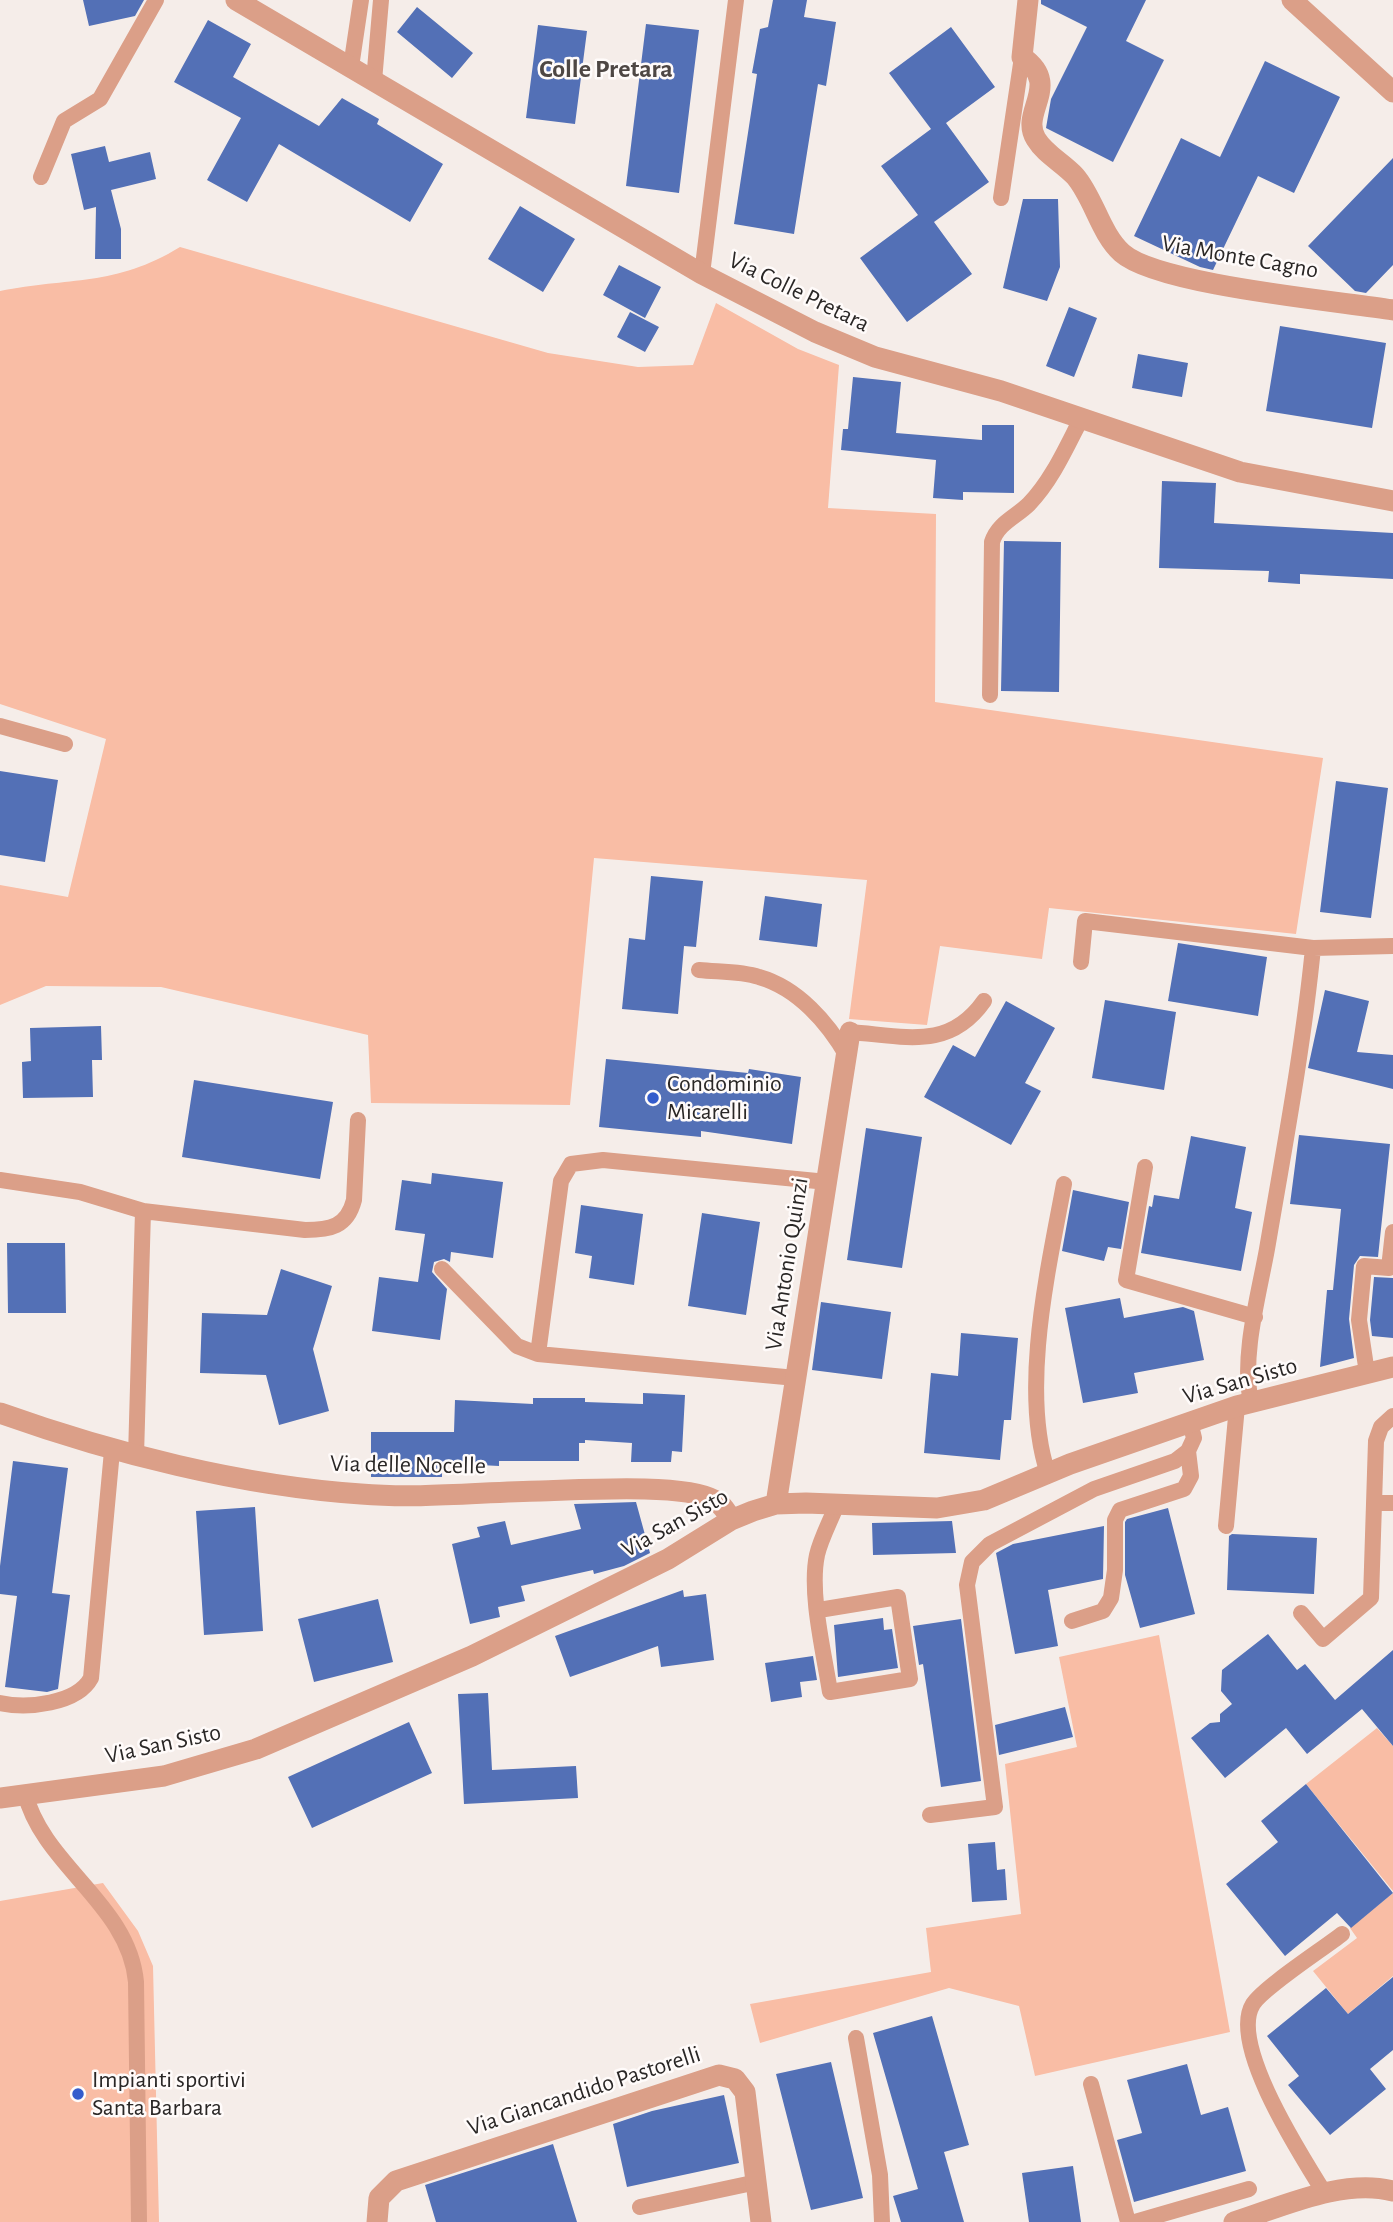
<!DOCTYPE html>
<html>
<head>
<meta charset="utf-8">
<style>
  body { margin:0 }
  canvas { display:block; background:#f5ede9 }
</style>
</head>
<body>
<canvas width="1393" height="2222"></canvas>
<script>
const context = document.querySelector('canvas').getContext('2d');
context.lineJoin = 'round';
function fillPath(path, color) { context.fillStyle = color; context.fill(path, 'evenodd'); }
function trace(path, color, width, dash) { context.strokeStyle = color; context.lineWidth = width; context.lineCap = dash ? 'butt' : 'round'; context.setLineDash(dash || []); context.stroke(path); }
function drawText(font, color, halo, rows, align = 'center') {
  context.font = font + ' "Alegreya Sans",sans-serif'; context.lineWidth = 5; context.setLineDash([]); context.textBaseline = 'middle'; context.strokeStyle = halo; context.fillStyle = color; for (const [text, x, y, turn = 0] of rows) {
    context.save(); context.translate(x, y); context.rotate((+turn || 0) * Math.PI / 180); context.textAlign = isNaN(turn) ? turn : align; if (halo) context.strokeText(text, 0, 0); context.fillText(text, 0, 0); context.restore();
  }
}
const green = new Path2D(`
  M180,247L548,353L638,367L693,365L716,303L798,349L839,365L828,508L936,514L935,702L1323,758L1296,934L1049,908L1042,959L940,946L927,1025L849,1019L867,880L594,858L570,1105L371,1103L368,1035L161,987L46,986L0,1005V885L68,897L106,739L0,704V291C69,277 115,287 180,247Z
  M1159,1635L1230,2032L1035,2076L1019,2006L949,1988L760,2043L750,2004L931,1972L926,1928L1021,1914L1005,1764L1077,1747L1059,1657Z
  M1377,1728L1393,1746V1891L1306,1784Z
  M103,1883L138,1931L153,1966L159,2222H0V1901Z
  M1393,1893V1976L1348,2014L1313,1971L1357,1938L1350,1928Z`);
const building = new Path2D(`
  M83,0H144L135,16L89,26Z
  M773,0H807L804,17L836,22L826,86L818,84L794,234L734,224L757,74L752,73L760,29L768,27Z
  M1041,0H1146L1126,41L1164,60L1113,162L1046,128L1051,99L1087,27L1041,4Z
  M417,7L473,53L452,78L397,32Z
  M208,20L251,44L233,77L319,126L342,98L379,119L377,124L443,164L410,222L279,144L247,202L207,180L241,118L174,82Z
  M646,24L699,30L679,193L626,186Z
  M538,25L587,31L575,124L526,118Z
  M951,27L995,87L946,123L989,182L934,222L972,274L907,322L860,258L918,215L881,166L931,129L889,73Z
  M1265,61L1340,97L1294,193L1258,176L1213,270L1200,267L1134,236L1181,138L1220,157Z
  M105,146L109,162L150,152L156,179L111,190L121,229V259H95L96,207L84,210L71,154Z
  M1393,158V265L1366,293L1355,291L1308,246Z
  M1023,199H1058L1060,267L1047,301L1003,288Z
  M520,206L575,239L543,292L488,259Z
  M619,265L661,287L645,318L603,295Z
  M1069,307L1097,318L1074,377L1046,366Z
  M630,312L659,327L645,352L617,337Z
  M1280,326L1386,343L1372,428L1266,411Z
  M1138,354L1188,363L1182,397L1132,388Z
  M853,377L901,382L896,433L982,440V425H1014V493L963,492V500L933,498L936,460L841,450L843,429H848Z
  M1162,481L1216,483L1214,523L1393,533V579L1300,574V584L1268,582L1269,571L1159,568Z
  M1004,541L1061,542L1059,692L1001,691Z
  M0,771L58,780L45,862L0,855Z
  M1336,781L1388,788L1371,918L1320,912Z
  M651,876L703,881L696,947L684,946L678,1014L622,1009L629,938L645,940Z
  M765,896L822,904L817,947L759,940Z
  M1178,943L1267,957L1258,1016L1168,1001Z
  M1325,990L1369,1001L1357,1052L1393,1055V1089L1308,1068Z
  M1105,1000L1176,1012L1164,1090L1092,1078Z
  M1006,1001L1055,1028L1025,1083L1041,1091L1011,1145L924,1097L953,1045L975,1057Z
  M101,1026L102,1060H92L93,1097L23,1098L22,1062L31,1061L30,1028Z
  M606,1059L748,1073L749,1069L801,1077L792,1144L701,1131V1137L599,1127Z
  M194,1080L333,1102L320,1179L182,1157Z
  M866,1128L922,1137L902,1268L847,1260Z
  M1299,1135L1390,1144L1378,1257L1360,1256L1354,1265L1349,1319L1354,1358L1320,1367L1327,1290H1333L1341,1209L1290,1204Z
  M1191,1136L1246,1147L1235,1208L1252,1212L1241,1271L1141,1253L1149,1206L1152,1207L1154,1195L1179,1199Z
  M432,1173L503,1182L493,1258L451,1252L450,1262L444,1259L434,1262L432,1272L447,1289L440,1340L372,1331L379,1277L418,1282L425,1234L395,1230L402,1180L431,1184Z
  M1073,1190L1129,1202L1121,1249L1108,1247L1104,1261L1062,1251Z
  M581,1205L643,1214L634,1285L589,1278L592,1256L575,1253Z
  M702,1213L760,1222L746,1315L688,1306Z
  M7,1243H65L66,1313H8Z
  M281,1269L332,1286L313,1349L329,1411L279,1425L266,1375L200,1373L202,1313L267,1315Z
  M1374,1277L1393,1278V1338L1372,1336L1370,1320Z
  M1120,1298L1124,1318L1183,1307L1194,1311L1204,1360L1134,1373L1138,1393L1083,1403L1065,1308Z
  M821,1302L891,1312L882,1379L812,1370Z
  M961,1333L1018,1338L1011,1420H1004L1000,1460L924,1453L931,1373L958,1376Z
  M643,1393L685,1395L682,1452L672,1451L671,1462H631L632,1443L585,1440V1443H579V1461H499V1466L442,1463V1477H371V1432H454L455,1400L533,1404V1398H585V1402L643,1404Z
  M13,1461L68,1468L52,1593L70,1595L58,1689L47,1692L5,1687L17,1596L0,1594V1566Z
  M636,1502L650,1553L624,1566L594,1574L593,1570L521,1586L525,1601L498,1607L500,1617L470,1624L452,1544L480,1537L477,1527L505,1521L511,1545L581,1529L574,1504Z
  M255,1507L263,1631L204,1635L196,1511Z
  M1168,1508L1195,1614L1140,1628L1125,1575V1522L1127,1519Z
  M952,1521L956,1553L873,1555L872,1523Z
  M1104,1526L1103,1579L1048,1590L1058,1646L1015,1654L996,1553L1013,1544Z
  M1232,1534L1317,1538L1314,1594L1227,1590L1229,1536Z
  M683,1590L684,1597L706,1594L714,1660L661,1667L658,1646L570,1677L555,1636Z
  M378,1599L393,1662L314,1682L298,1619Z
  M883,1618L884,1630L892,1629L898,1668L838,1677L834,1625Z
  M961,1619L981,1781L941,1787L923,1664L919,1665L913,1626Z
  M1268,1634L1297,1670L1305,1664L1335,1700L1393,1650V1746L1362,1709L1307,1754L1286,1728L1225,1778L1191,1738L1210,1723L1220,1722V1714L1232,1704L1221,1691L1222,1670Z
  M813,1656L817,1680L800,1682L802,1697L771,1702L765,1663Z
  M488,1693L492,1770L576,1766L578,1798L464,1804L458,1694Z
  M1065,1707L1073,1737L999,1755L995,1725Z
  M409,1722L432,1773L312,1828L288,1777Z
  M1306,1784L1393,1893L1351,1928L1337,1913L1285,1956L1226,1884L1278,1842L1261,1821Z
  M995,1842L997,1870L1005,1869L1007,1900L972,1902L968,1844Z
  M1393,1977V2050L1370,2069L1386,2089L1330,2135L1288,2085L1299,2076L1267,2036L1326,1988L1348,2014Z
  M932,2016L969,2145L944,2152L964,2222H901L893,2196L918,2189L873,2033Z
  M831,2062L863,2198L811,2210L776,2074Z
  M1187,2064L1201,2115L1228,2107L1246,2171L1134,2202L1117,2140L1142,2133L1127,2080Z
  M724,2095L739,2163L627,2187L613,2124L652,2111Z
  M553,2144L577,2222H436L425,2185Z
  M1073,2166L1081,2222H1029L1022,2173Z`);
const service = new Path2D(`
  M351,67L361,0
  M374,81L381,0
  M41,177L64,121L100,99L156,0
  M1001,198L1022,57
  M702,274L736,0
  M990,695L992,542C998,523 1016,517 1029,504C1052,480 1066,448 1081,419
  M0,726L65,744
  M1313,948L1393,946
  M1081,962L1085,921L1313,948C1303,1049 1284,1149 1267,1249C1259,1294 1241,1357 1251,1402
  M699,970C718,972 741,971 759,977C798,988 828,1023 847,1056
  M850,1032C904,1036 949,1051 984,1001
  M1145,1167L1126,1280L1255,1317
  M0,1180L80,1192L143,1211L305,1230C330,1230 347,1227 354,1200L358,1120
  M442,1269L517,1346L538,1354L796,1378
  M538,1354L561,1181L571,1164L603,1160L827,1182
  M1367,1373L1359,1320L1364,1266L1389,1268L1393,1232
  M136,1456L143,1211
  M1048,1474C1020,1390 1048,1270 1064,1184
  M1374,1503H1393
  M1226,1526L1237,1406
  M819,1610L898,1597L910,1679L830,1692C824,1653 809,1593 817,1555C821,1538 831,1520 837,1504
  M1301,1613L1323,1639L1371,1598L1376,1441L1381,1427L1393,1416
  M1072,1621L1103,1611L1111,1598L1115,1570V1520L1120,1510L1184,1489L1191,1476L1188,1451
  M0,1703C27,1709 77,1704 91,1678L112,1451
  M25,1793C43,1866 129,1904 136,1982L139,2222
  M930,1815L995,1807L967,1585L972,1562L990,1544L1094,1489L1175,1461L1188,1451L1194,1438L1190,1422
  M856,2038L880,2175L882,2222
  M1091,2084L1128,2222
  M1325,2194C1303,2158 1228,2044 1253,2004C1264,1987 1323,1949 1342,1934
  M640,2207L757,2182
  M1135,2222L1249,2189`);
const minor = new Path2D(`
  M236,0L702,274L815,332L875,357L1001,391L1240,472L1393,501
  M1028,0L1022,57C1063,85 1019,112 1036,139C1045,154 1063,163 1075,176C1094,198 1100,233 1122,253C1158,285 1338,301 1393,310
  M0,1413C112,1453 242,1486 361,1494C420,1499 481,1492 541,1491C579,1490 684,1483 714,1500C723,1505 727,1512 731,1520
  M776,1504L850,1032
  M0,1798L164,1776L256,1749L472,1656L668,1559L731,1520L753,1511L776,1504L806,1503L937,1508L984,1500L1070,1464L1237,1406L1393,1367
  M377,2222L379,2198L396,2181L719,2075L735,2079L745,2092L761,2222
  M1234,2222C1282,2207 1342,2178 1393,2191`);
const tertiary = new Path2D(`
  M1292,0L1393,92`);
const markers = [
  [653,1098,7,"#345ccc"],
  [78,2094,7,"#345ccc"]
];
const streetNames = [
  ["Via Monte Cagno",1240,257,10],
  ["Via Colle Pretara",799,292,26],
  ["Via Antonio Quinzi",787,1264,-81],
  ["Via San Sisto",1240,1381,-16],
  ["Via delle Nocelle",408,1465,1],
  ["Via San Sisto",675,1523,-29],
  ["Via San Sisto",163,1744,-12],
  ["Via Giancandido Pastorelli",584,2091,-18]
];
const poiNames = [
  ["Condominio",667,1084],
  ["Micarelli",667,1112],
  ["Impianti sportivi",92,2080],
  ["Santa Barbara",92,2108]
];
const neighbourhoodNames = [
  ["Colle Pretara",606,69]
];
fillPath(green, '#f9bda5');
fillPath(building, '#5370b6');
trace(service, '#db9f88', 16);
trace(minor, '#db9f88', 21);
trace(tertiary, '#db9f88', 21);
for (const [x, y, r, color] of markers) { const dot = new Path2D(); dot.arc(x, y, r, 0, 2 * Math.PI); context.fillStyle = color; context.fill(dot); trace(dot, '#fffbfa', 2.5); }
drawText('24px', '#2a2726', '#fffbfa', streetNames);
drawText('24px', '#2a2726', '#fffbfa', poiNames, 'left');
drawText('bold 26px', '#4e4744', '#fffbfa', neighbourhoodNames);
</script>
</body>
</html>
